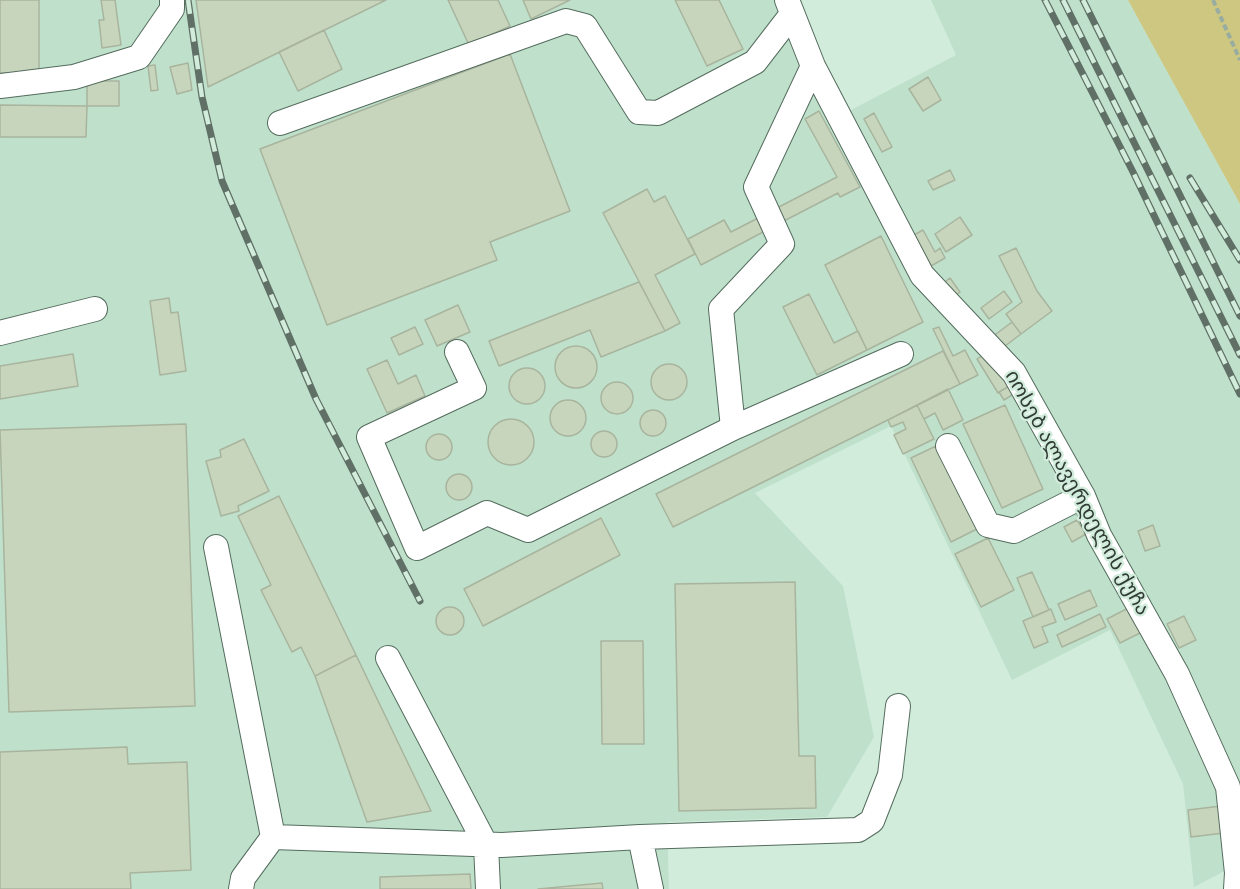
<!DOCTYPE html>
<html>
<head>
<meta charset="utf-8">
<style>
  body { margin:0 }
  canvas { display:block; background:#d1ecdb }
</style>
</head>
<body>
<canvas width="1240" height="889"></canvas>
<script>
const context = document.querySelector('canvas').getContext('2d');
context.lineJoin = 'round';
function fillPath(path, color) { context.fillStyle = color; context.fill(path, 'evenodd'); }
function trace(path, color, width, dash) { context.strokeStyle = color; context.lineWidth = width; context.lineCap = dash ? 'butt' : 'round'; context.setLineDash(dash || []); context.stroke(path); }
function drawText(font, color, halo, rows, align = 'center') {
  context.font = font + ' Merriweather,"Noto Sans Georgian",serif'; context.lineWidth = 4.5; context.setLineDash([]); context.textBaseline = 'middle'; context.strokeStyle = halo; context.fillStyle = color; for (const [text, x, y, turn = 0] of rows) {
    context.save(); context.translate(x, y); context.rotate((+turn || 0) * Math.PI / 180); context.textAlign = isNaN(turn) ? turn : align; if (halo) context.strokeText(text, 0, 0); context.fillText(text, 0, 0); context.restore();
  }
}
const built = new Path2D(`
  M0,0H781L830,121L956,55L931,0H1128L1240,204V863L1194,887L1183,784L1110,630L1012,680L891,426L755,493L843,586L874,737L827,817L667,822L669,889H0Z`);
const green = new Path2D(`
  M1128,0H1240V204L1141,24Z`);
const building = new Path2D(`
  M0,0H39V73H0Z
  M101,0H115L121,45L102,48L99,20H104Z
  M196,0H386L208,87Z
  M448,0H498L510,26L469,45Z
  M523,0H570L531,19Z
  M675,0H719L743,49L707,66Z
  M324,30L342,69L298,91L279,52Z
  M510,54L570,211L490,242L497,260L327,325L260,149Z
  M188,63L192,90L177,94L170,67Z
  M155,65L158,90L151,91L148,66Z
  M928,77L941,100L923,111L909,89Z
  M87,81H119V106H87Z
  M0,105L87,106L86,137H0Z
  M819,111L860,187L840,197L838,193L782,222L775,209L837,177L805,119Z
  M874,113L892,147L882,152L864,119Z
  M950,170L955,180L933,190L928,181Z
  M647,189L654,202L665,196L695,254L655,275L680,323L665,331L603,213Z
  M960,217L972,235L946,252L935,234Z
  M758,218L765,231L701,265L688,239L724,220L731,232Z
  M923,230L935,252L940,248L945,258L931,266L914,235Z
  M881,236L923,322L867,350L825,265Z
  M1016,248L1037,291L1052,311L1021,334L1006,314L1022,302L999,256Z
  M950,278L960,292L952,298L942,284Z
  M639,282L665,331L601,357L590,330L499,366L489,341Z
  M1004,291L1012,302L989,319L981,308Z
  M809,294L834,343L858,331L867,350L817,375L783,307Z
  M169,298L171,313L178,312L186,371L160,375L150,301Z
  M458,305L470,332L437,346L425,320Z
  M1012,322L1021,334L1001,349L992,337Z
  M415,327L423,344L399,355L391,338Z
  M939,327L953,356L965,350L978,375L960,384L933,329Z
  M555 367a21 21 0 1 1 42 0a21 21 0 1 1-42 0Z
  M943,351L960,384L673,527L656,494Z
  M986,353L1010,385L998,393L977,359Z
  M73,354L78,386L0,399V366Z
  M387,360L398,384L416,375L425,396L387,413L367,369Z
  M651 382a18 18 0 1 1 36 0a18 18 0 1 1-36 0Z
  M509 386a18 18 0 1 1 36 0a18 18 0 1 1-36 0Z
  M601 398a16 16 0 1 1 32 0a16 16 0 1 1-32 0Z
  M1013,384L1017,392L1004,400L999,392Z
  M948,389L963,420L943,430L935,413L924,419L917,405Z
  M550 418a18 18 0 1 1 36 0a18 18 0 1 1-36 0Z
  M917,405L934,439L903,454L894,435L906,429L903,422L891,427L888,420Z
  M1005,405L1043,489L1002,508L963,424Z
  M640 423a13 13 0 1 1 26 0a13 13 0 1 1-26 0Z
  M488 442a23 23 0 1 1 46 0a23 23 0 1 1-46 0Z
  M186,424L195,706L9,712L0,430Z
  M591 444a13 13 0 1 1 26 0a13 13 0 1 1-26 0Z
  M426 447a13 13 0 1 1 26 0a13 13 0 1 1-26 0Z
  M244,439L269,491L238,506L239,511L221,516L206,461L221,457L220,450Z
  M936,446L977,529L951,542L911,458Z
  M446 487a13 13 0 1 1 26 0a13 13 0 1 1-26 0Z
  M279,496L356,655L315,676L301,647L292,652L261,590L271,585L238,516Z
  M601,518L620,555L483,626L464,589Z
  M1077,520L1086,534L1072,542L1064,527Z
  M1153,525L1160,546L1145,551L1138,531Z
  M988,538L1014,590L981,607L955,554Z
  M1032,572L1049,610L1033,617L1017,578Z
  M795,582L799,756H815L816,808L679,811L675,584Z
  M1090,590L1097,606L1065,620L1058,604Z
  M1136,604L1148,629L1120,643L1107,619Z
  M436 621a14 14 0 1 1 28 0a14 14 0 1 1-28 0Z
  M1051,609L1056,622L1042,627L1048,642L1034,648L1023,621Z
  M1100,614L1106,627L1062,647L1057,635Z
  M1184,616L1196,640L1179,648L1167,624Z
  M601,641H643L644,744H602Z
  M356,655L431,811L367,822L315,676Z
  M127,747L128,764L187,762L191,870L130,873L131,889H0V752Z
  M1221,806L1224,833L1191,837L1188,810Z
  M470,874L471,889H380V877Z
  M602,883L603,889H538Z`);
const path = new Path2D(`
  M1213,0L1240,60`);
const minor = new Path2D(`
  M787,0L813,66L922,275L1014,373L1083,496L1099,535L1177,674L1228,787L1237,873L1236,889
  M0,86L74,77L139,57L172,9V0
  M280,123L566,21L585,26L639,112L658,113L755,62L792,14
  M0,333L95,309
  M457,352L474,388L369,437L417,548L487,513L528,530L733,428L721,309L782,244L756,187L813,66
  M733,428L901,354
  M948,446L988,525L1014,531L1083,496
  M216,547L273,837L502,845L640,837L858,830L872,821L890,775L898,706
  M388,658L486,845L488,889
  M640,837L651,889
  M241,889L243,878L273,837`);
const rail = new Path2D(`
  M188,0L202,97L222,181L316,399L420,601
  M1045,0L1133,172L1240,394
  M1063,0L1240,355
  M1083,0L1240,316
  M1190,178L1240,260`);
const streetNames = [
  ["იოსებ ალავერდელის ქუჩა",1077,493,61]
];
fillPath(built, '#bfe1cc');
fillPath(green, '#cec781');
fillPath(building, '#c8d5bd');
trace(building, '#a8b49d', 1.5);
trace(minor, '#546c5d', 26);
trace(path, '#98ada0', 4, [6, 3]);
trace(minor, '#fff', 24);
trace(rail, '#617066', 7);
trace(rail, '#d1ecdb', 4.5, [14]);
drawText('20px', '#313b35', '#d1ecdb', streetNames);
</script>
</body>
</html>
